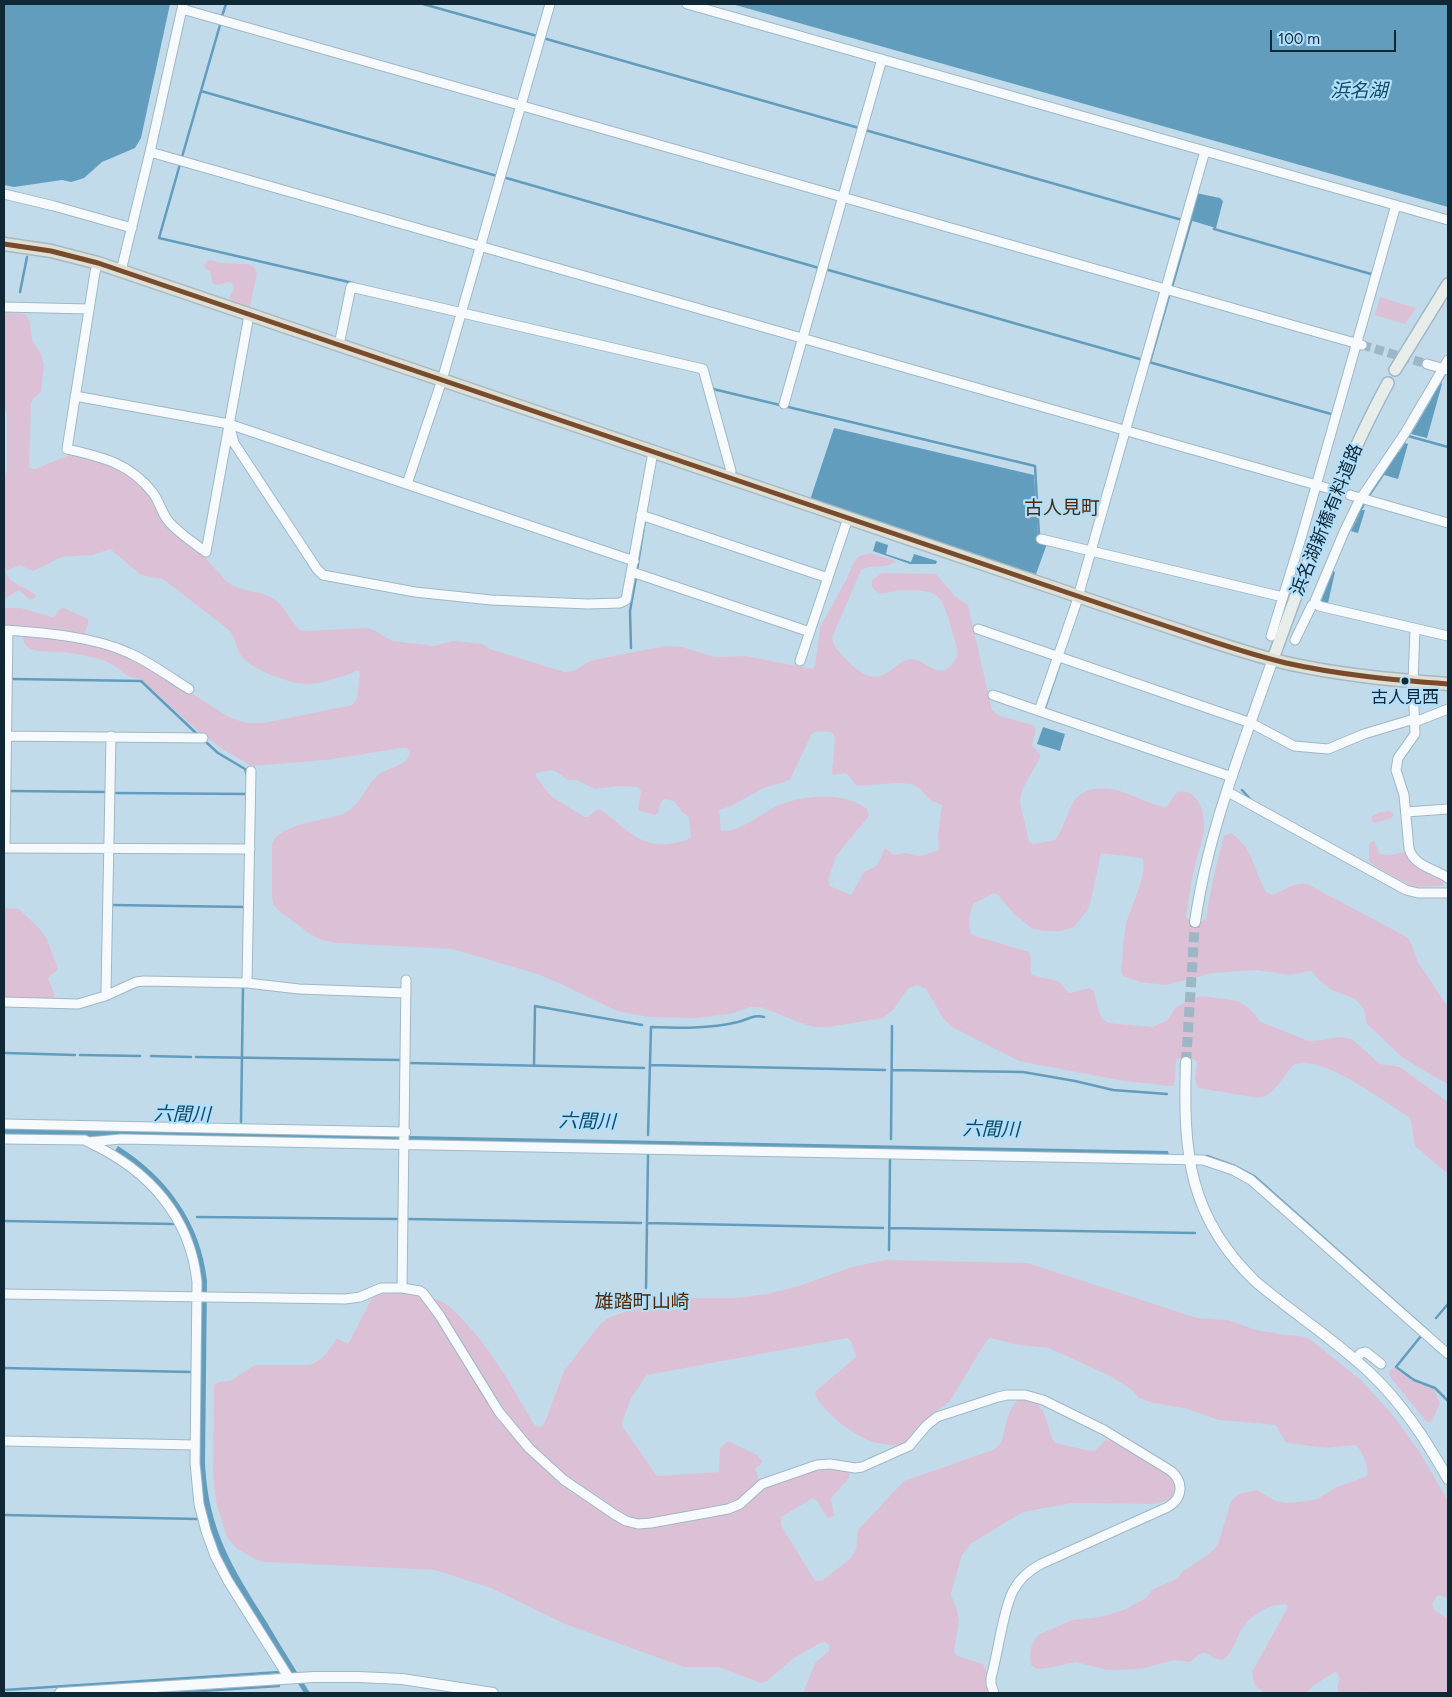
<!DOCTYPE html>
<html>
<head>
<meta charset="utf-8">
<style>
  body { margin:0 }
  #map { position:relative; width:1452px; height:1697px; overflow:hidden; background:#c2dbea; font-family:Figtree,sans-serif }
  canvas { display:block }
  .frame { position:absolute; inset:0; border:5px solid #102835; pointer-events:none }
  .scale { position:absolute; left:1270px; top:30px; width:126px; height:22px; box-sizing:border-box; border:2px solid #102835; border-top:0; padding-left:6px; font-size:15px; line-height:18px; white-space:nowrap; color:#102835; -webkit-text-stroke:4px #b1dffb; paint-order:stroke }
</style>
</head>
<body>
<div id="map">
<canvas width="1452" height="1697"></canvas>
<div class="frame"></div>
<div class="scale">100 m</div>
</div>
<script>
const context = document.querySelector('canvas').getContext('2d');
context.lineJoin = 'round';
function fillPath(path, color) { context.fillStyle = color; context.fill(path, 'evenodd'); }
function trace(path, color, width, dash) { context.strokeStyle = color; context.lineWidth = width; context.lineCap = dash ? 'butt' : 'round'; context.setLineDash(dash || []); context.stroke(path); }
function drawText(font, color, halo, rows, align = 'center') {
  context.font = font + ' Figtree,"Noto Sans JP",sans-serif'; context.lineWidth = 4.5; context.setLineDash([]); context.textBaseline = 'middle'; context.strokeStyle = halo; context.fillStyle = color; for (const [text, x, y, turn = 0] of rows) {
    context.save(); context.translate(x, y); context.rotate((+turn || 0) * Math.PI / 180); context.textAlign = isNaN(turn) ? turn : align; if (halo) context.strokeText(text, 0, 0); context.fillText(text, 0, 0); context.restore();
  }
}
const green = new Path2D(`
  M211,260L221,263L249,264L255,268L257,273L250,307C243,308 232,305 230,297C232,290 237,288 230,282L217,285L213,284L210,271L206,269L204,266L207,261Z
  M1380,297L1416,308L1405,324L1375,315Z
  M4,312L25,314L30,322L32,340L41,354L44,364L41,392L34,398L31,403L29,467L32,469H35L72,454L96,459L125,471L150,495L226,581C240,593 259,589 274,599C285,606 290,621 300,630L306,631L366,628C377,629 383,638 393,641L435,646L452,641H457L483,644L490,649L564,672C575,673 583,664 593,660L665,646L682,647L715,657L746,656L812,669L815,666L820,627L846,580L855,560L859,556L870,553L893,560L896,562C885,569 872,564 861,570L832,638C834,648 842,655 849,662C865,678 876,683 895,667C900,663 905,659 912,659C929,661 940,684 955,660C960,653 955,642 953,634C949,623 946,604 937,596C930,589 906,590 896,591C890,592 882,595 877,592C876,592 873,588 872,587V580L882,573L936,574L955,596L968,605L992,710L1000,716L1033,725L1036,729L1032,745L1040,754V758L1023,788L1021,795L1020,802L1029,842L1034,844L1055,840C1064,828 1067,813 1074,801C1078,795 1083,792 1089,790C1118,782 1138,802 1165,807L1168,805L1176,793C1196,785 1206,812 1204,828C1204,839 1198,851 1196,862C1191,880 1189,898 1186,916L1187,919L1203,921L1206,919C1210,891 1216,864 1224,836L1231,833C1254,848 1254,872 1266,892L1271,895C1285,891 1292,882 1307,884L1407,937L1411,943L1418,962L1448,1007V1084L1433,1076L1402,1057L1367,1024L1364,1009L1355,999L1330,989L1320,981L1311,971L1290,975L1256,970L1212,973L1166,985L1140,982L1123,976L1121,971C1123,956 1123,940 1126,925C1129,910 1150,870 1142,858L1101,853L1091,900L1087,911L1074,927L1061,931H1044L1033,929L1014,914L999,896L994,893L973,904C970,913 967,927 972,935L1029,952C1033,960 1028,968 1032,975L1058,981L1069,993L1090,988L1094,992L1099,1012L1102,1019L1109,1023L1152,1027L1168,1020L1175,1008L1192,998L1202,996L1238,1001L1249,1008L1261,1022L1306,1040L1314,1041L1340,1037L1352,1039L1380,1064L1400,1067L1448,1102V1174L1415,1146L1411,1122L1409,1117C1384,1102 1323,1055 1295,1064C1283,1074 1275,1097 1258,1098L1198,1088L1195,1080L1197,1062L1194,1059H1176L1175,1081L1173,1086H1170L1124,1081L1019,1061L952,1027L943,1018L926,989L917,985L908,988L894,1009L883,1018L828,1027H814L801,1023L761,1007H751L730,1014L698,1018L648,1017L617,1011L559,983L537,974L453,949L335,943L322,940L310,934L278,910L273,904L272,896V845C276,830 297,826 310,822C320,819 339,817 347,812C360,804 366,786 377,776C386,767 407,767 410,753L407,748H402L326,760L252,766L224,750L199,732L141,679C124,678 121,668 107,662C96,657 82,655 70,653C57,650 24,657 23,638L24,634C63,639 101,642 137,659L229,717L246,723H263L352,705L357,698L360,674L359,671H357C341,677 325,683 309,684C292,685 253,670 242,657C235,649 237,638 229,630L163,579L149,577L140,574L110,549L93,555L62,557L33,571L20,565L6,571C8,585 28,586 36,596L35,598L30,600L19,590L4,599V478L7,471V414L4,407ZM819,731L831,732L834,735L835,739L832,772L833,775L846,773L857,786L895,783L911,784L919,788L930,800L942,805L938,835L939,850L920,856L906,853L894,855L885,848L878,863L876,866L864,872L851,895L830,886L828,880L836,856L869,816L867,809C843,791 804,795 777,806C764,812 734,836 721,830L719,810L731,806L764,788L790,780L811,735L814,732ZM551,770L557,772L568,780H577L595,789L617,786L639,787L641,792L638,810L654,815L658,813L661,802L664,799L674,801L682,812L689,817L691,837C687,841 680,842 674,843C638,850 626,826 599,809L595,811L588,817H585L552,797L536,777V773Z
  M4,608H21L52,617L56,615L60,609L64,608L86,618L88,619V624L84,635L4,626Z
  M1390,811L1394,815L1391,818L1375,823L1372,821V816L1380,812Z
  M1373,841L1375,842L1379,854L1390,855L1404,852L1413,863L1443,879L1444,883L1442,886L1413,887L1373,865L1369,861V844Z
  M4,908L19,909L40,929L47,939L58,969L48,978L55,995L53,998H4Z
  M886,1260L1028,1263L1197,1318L1228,1320L1256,1330L1287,1335L1301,1336L1311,1340L1361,1380L1392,1414L1419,1451L1448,1501V1599L1441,1595L1437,1596L1432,1604L1434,1610L1448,1619V1693H1374C1366,1690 1348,1693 1339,1693C1336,1687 1338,1685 1340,1679L1336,1671L1313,1686L1306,1693H1265L1255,1686L1252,1672L1287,1609L1288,1606L1285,1604C1270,1604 1249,1616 1241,1630C1236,1639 1232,1655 1222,1660C1203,1657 1209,1644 1190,1662L1174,1660L1141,1669L1107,1670L1076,1662L1048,1668L1037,1669L1031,1665C1029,1654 1030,1642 1040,1634L1072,1620L1101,1617L1126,1609L1146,1598L1152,1590L1178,1578L1182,1572L1209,1554L1215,1548L1219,1541L1230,1504L1232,1500L1239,1494L1256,1490L1276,1501L1286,1503L1308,1501L1317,1499L1335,1488L1367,1476C1369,1467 1362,1451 1356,1445L1325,1448L1289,1443L1285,1442L1276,1425L1219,1420L1184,1408L1153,1403L1139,1398L1131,1389L1110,1376L1049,1348L1019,1345L990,1338L987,1340L950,1401L928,1418L911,1439L902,1446C892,1445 880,1444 870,1441C849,1432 827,1415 815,1395L816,1391L856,1357L851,1341L847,1338L647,1375L631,1398L622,1422V1426L657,1476L719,1472L720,1448L728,1441L757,1455L762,1461L760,1465L755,1468L760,1483L733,1504L639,1521L626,1518L565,1478L515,1429L433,1300L435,1299C448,1303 455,1311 465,1322C494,1353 512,1387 534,1424L538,1427L542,1426L545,1422L564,1371L601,1323L610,1317L664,1298H734L767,1294L799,1286L852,1267Z
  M382,1294C396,1294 416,1291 427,1301L511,1433L625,1523L728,1511L763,1487L817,1467L841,1469L850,1474L849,1478L831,1498L834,1516L828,1518C822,1512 820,1501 813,1498L781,1517V1525L815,1581L823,1580L851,1558L856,1550L858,1530L904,1481L993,1450C997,1447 999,1446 1001,1442C1007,1429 1007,1396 1027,1399C1033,1399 1037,1402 1040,1407C1048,1417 1048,1432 1055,1443L1091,1451H1095L1106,1440L1115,1441L1167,1473C1183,1491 1172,1502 1152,1504L1072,1503L1023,1512L972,1543L962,1555L952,1589L951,1595L957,1610L959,1619L954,1652L958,1656L983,1664L987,1673V1693H803L815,1663L829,1651V1645L825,1642L820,1643L794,1658L767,1681L761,1683L719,1667H684L565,1624L491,1588L435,1570L265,1562L257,1560L236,1548L227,1537L223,1525L216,1501L213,1475L214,1385L219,1382L230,1381L255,1365H308C322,1362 329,1350 337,1338L348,1344L373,1296Z
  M1394,1368L1413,1381L1434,1389L1440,1403L1432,1421L1428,1422L1425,1420L1391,1378L1389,1374L1390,1370Z`);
const water = new Path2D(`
  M4,4H170L141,138L135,148L102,162L84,178L78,180L71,182L62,180L14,187L4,185Z
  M732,4H1448V207Z
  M1196,193L1220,198L1223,201L1216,228L1189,220Z
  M1441,383L1442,384L1427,438L1411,434Z
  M834,428L1034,475L1038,536L1036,541L1047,544L1036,574L1022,570V571L810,500Z
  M1405,443L1408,444L1398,479L1384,475Z
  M1362,510H1365L1358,533L1351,531Z
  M876,541L888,545L886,554L911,562L914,554L937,561L936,564H910L873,551Z
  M1333,571L1335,572L1328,603L1321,601Z
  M1043,727L1065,734L1060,751L1037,744Z
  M4,1128L1168,1151L1169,1156L91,1138L85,1136L4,1134Z
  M118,1146C167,1177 201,1223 207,1281L205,1463C208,1529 232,1567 266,1621C280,1645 295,1669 310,1693H304L231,1579L219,1555L209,1529L203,1503L199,1463L201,1281C195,1225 162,1181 115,1151Z`);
const stream = new Path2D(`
  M423,4L537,36
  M222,16L226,4
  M543,38L859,128
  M201,91L497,176
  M865,130L1182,220
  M182,157L220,25
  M180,164L159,238L353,283
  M503,177L819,268
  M1215,228L1214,229L1371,274
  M825,269L1143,360
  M1172,287L1191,221
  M20,292L27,257
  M1149,362L1331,414
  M1150,362L1169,296
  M712,387L713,389L1035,466L1039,535L1043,536
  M1431,398L1445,374
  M1408,436L1448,447
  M1370,494L1398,452
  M1348,533L1364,504
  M637,570L645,520
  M631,648L630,611L636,577
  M13,679L141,681L196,733
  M1045,708L1061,660
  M207,743L218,753L245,769L247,776
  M1242,790L1251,800
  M11,791L106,792
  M114,793L247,794
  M111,905L245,907
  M6,1053L75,1055
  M80,1055L140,1056
  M151,1056L191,1057
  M196,1057L401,1060
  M409,1063L644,1068
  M650,1065L885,1070
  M534,1066L535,1006L642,1025
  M892,1070L1023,1072L1075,1081L1113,1090L1167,1094
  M241,1122L243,988
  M648,1135L651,1027C679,1028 709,1029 738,1022C747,1020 754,1014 764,1017
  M891,1139L892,1026
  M1207,1156L1235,1166L1254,1176L1428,1331
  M197,1217L399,1219
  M407,1219L641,1223
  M4,1221L173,1224
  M647,1223L883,1228
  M889,1228L1195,1233
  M889,1250L890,1159
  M646,1288L648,1155
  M1436,1318L1448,1304
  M1421,1336L1396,1367L1414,1380L1435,1388L1448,1401
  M4,1368L191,1372
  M4,1515L198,1519
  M4,1690L280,1672
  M172,1693L279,1686`);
const minorTunnel = new Path2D(`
  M1362,345L1427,364`);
const tertiaryTunnel = new Path2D(`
  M1186,1062L1195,922`);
const minor = new Path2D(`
  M687,4L1448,220
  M182,9L1362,345
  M1205,151L1091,551L1076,604L1039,711L1232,777
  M150,152L1327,488
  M4,194L54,206L132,228
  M98,263L95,272L67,449C102,457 130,463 153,493C160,502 162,515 170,523C180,534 194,543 206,552L249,315
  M121,271L150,152L183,4
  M4,307L89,309
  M339,345L351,287L703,369L731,471L729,477
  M1448,360L1405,433L1359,501L1344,532L1315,601L1319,606L1448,636
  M1427,364L1448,370
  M75,396L229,424L634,561
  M784,404L882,59
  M229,424L234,443L317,569L323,575L415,592L491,600L588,604L620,603L626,600L653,452
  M407,484L442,380L550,4
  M1350,495L1448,523
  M641,515L828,578
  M1041,539L1283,597
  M632,572L810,632
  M978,629L1251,723L1294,746L1328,749L1364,734L1414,719
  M1415,629L1413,682L1415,734L1398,758L1396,770L1404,795L1409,849C1415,867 1434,868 1448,878
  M4,630C44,633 92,636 129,653C150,662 169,677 189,689
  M1271,636L1302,535L1396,205
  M1295,640L1312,605L1316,603
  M800,661L848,518
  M993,695L1039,711
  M1415,722L1448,709
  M4,736L203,738
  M1228,792L1406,890L1418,893H1448
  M1406,812L1448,809
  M4,848L250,849
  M5,848L8,630
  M247,983L251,771
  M108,995L106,991L111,736
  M4,1002L78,1004L105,996L136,982L144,981L247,983L299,989L406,993
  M4,1124L406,1132
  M4,1139L85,1140L88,1142L121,1139L1203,1160L1233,1170L1251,1180L1448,1354
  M90,1143C148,1170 190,1216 197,1282L195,1463L199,1504L206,1531L215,1556L228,1581L289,1678
  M402,1288L406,980
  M4,1294L345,1299L360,1297L381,1288H402L420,1291L423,1293L440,1316L499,1412L529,1448L564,1480L614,1514L626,1521L638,1524L651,1523L728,1509L740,1504L762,1484L817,1465L830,1464L855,1468L862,1467L909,1446L926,1426L937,1417L998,1397L1007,1395H1025L1043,1400L1104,1430L1171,1471C1184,1482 1183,1498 1168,1507L1041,1564C1011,1580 1008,1601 1001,1632C998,1647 995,1663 991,1678V1684L994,1693
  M1355,1360L1361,1353L1366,1352L1381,1364
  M4,1441L195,1445`);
const tertiary = new Path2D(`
  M1195,922C1208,831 1243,745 1273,659
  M1186,1062C1183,1152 1188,1217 1256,1282C1293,1313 1334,1339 1369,1372C1402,1403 1426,1440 1448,1479
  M60,1693L314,1677H358L402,1679L493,1693`);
const secondary = new Path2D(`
  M1395,370L1448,284
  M1273,659C1307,565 1340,471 1388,383`);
const primary = new Path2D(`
  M4,244L51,251L98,263L1148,620C1194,635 1239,652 1286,663C1340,675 1394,680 1448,684`);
const bus1 = new Path2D(`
  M4,244L51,251L98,263L1148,620C1194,635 1239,652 1286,663C1340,675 1394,680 1448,684`);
const markers = [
  [1405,681,4.5,"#102835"]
];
const busNames = [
  ["古人見西",1405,698]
];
const streetNames = [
  ["浜名湖新橋有料道路",1327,520,-68]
];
const waterNames = [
  ["浜名湖",1359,91],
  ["六間川",182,1115,1],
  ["六間川",587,1122,1],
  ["六間川",991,1130,1]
];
const neighbourhoodNames = [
  ["古人見町",1062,508],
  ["雄踏町山崎",642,1302]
];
fillPath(green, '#dcc1d6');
fillPath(water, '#629dbe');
trace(stream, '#629dbe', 2.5);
trace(minorTunnel, '#9eb7c6', 9, [9, 4.5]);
trace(tertiaryTunnel, '#9eb7c6', 10, [10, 5]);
trace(minor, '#a0b7c4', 11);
trace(tertiary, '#a0b7c4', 12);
trace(secondary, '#a0b7c4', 14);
trace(primary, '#a9b7c0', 15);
trace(minor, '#f6fafc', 9);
trace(tertiary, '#f6fafc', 10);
trace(secondary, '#e9edea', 11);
trace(primary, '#dce0d7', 12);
trace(bus1, '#7a4b2a', 5);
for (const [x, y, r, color] of markers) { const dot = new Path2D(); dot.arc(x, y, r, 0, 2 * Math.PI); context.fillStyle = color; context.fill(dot); trace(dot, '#b1dffb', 2); }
drawText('17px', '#102835', '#b1dffb', busNames);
drawText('18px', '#102835', '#b1dffb', streetNames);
drawText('italic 19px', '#0d4a66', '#b1dffb', waterNames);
drawText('19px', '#512600', '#b1dffb', neighbourhoodNames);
</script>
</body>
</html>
